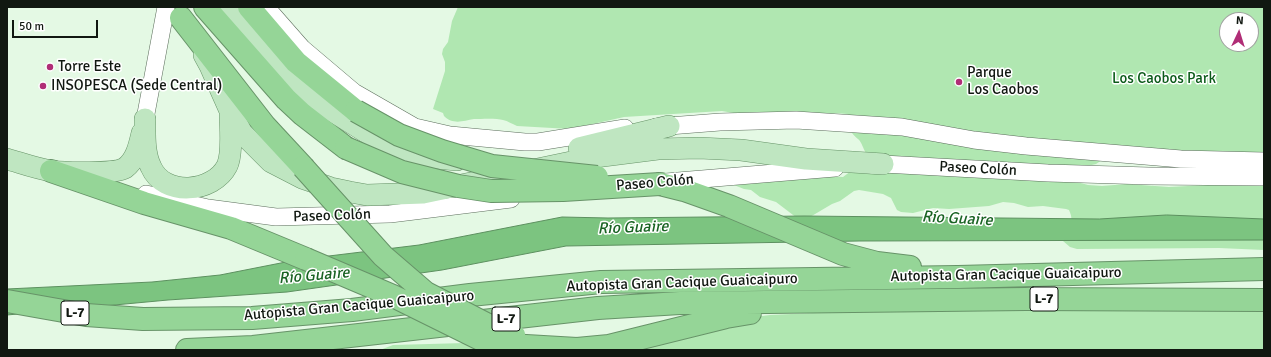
<!DOCTYPE html>
<html>
<head>
<meta charset="utf-8">
<style>
  body { margin:0 }
  #map { position:relative; width:1271px; height:357px; overflow:hidden; background:#e4f9e4; font-family:Signika,sans-serif }
  canvas { display:block }
  .frame { position:absolute; inset:0; border:8px solid #111811; pointer-events:none }
  .north { position:absolute; left:1219px; top:12px; width:40px; height:40px; box-sizing:border-box; background:#fff; border:1px solid #a0a3a0; border-radius:50%; rotate:4deg; font-size:11px; font-weight:700; line-height:16px; text-align:center; color:#111811 }
  .north::after { content:''; display:block; margin:auto; width:14px; height:18px; background:#b02d76; clip-path:polygon(50% 0,100% 100%,50% 72%,0 100%) }
  .scale { position:absolute; left:12px; top:20px; width:86px; height:18px; box-sizing:border-box; border:2px solid #111811; border-top:0; padding-left:5px; font-size:12px; line-height:14px; white-space:nowrap; color:#111811; -webkit-text-stroke:3px #fff; paint-order:stroke }
</style>
</head>
<body>
<div id="map">
<canvas width="1271" height="357"></canvas>
<div class="frame"></div>
<div class="north">N</div>
<div class="scale">50 m</div>
</div>
<script>
const context = document.querySelector('canvas').getContext('2d');
context.lineJoin = 'round';
function fillPath(path, color) { context.fillStyle = color; context.fill(path, 'evenodd'); }
function trace(path, color, width, dash) { context.strokeStyle = color; context.lineWidth = width; context.lineCap = dash ? 'butt' : 'round'; context.setLineDash(dash || []); context.stroke(path); }
function drawText(font, color, halo, rows, align = 'center') {
  context.font = font + ' Signika,sans-serif'; context.lineWidth = 3; context.setLineDash([]); context.textBaseline = 'middle'; context.strokeStyle = halo; context.fillStyle = color; for (const [text, x, y, turn = 0] of rows) {
    context.save(); context.translate(x, y); context.rotate((+turn || 0) * Math.PI / 180); context.textAlign = isNaN(turn) ? turn : align; if (halo) context.strokeText(text, 0, 0); context.fillText(text, 0, 0); context.restore();
  }
}
const green = new Path2D(`
  M458,7H1264V152L1108,156L1096,164L1083,167L1070,180L1088,185L1102,186L1127,184L1169,187L1264,182V250L1219,248L1077,249L1070,247L1063,241C1066,227 1076,225 1069,210L1066,209L1043,206L1028,207L1014,203L1003,202L989,206L949,209L933,208L913,213L901,212L897,210L891,198L883,194L859,190L854,191L840,201L832,204L810,217L797,218L776,202L760,197L751,190L744,189L729,183L787,174L843,177L851,171L866,153C863,149 862,142 858,139C848,130 850,130 850,116L847,114L835,113L827,115L739,114L722,111L624,117L570,129L517,126C512,124 508,121 503,120C497,118 481,119 474,119C463,121 453,125 444,116L443,113L433,109L445,71V62L442,54L443,49L448,42L452,21ZM1227,20H1251V44H1227Z
  M1132,308L1264,309V350H623L724,321L770,315L834,312Z
  M465,343L499,350H380L393,345Z`);
const water = new Path2D(`
  M1167,215L1264,219V240L859,241L566,246L442,270L287,292L168,300L7,315V289L152,282L220,275L296,260L419,245L562,217L608,218L804,216L1099,219Z`);
const minor = new Path2D(`
  M266,7L302,48L354,92L415,127L450,135L525,142H538L625,128
  M145,119L166,7
  M656,127L720,122L796,120L902,127L974,140L1026,146L1181,159L1264,161
  M872,165L883,164L1048,173L1149,176L1264,177
  M666,182L835,168
  M146,194L208,208L276,217L390,214L511,199`);
const major = new Path2D(`
  M226,7L304,93L388,146L414,156L457,160
  M204,55L210,66L230,111L242,133L271,162L302,178L331,188L350,192L367,195L423,193L595,157L658,149L699,148L741,150L806,159L883,164
  M145,119C145,135 144,153 151,167C164,197 213,193 227,166C233,153 230,128 230,114
  M579,148L669,126
  M7,159C21,163 37,169 52,171C65,173 115,174 125,168C136,160 139,146 142,133`);
const highway = new Path2D(`
  M205,7L286,99L302,114L346,148
  M249,7L296,62L356,111
  M181,18L265,126L303,167
  M51,171L144,203L231,228L306,259
  M660,184L684,190L729,206L843,254L877,263L910,267
  M7,301L86,315L143,319L252,318L352,310L470,295L601,282L958,277L1264,269
  M509,345L577,349L609,346L726,317L750,313
  M187,350L253,347L598,308L680,303L1026,299L1264,300`);
const highwayBridge = new Path2D(`
  M356,111L399,135L442,151L492,166L597,177
  M346,148L402,172L458,186L491,191L563,190L660,184
  M303,167L383,256L426,293L486,324L514,335
  M306,259L393,296L480,339L509,345`);
const markers = [
  [50,67,4,"#b02d76"],
  [959,82,4,"#b02d76"],
  [43,86,4,"#b02d76"]
];
const shields = [
  [1044,299,28],
  [75,313,28],
  [506,319,28]
];
const shieldNames = [
  ["L-7",1044,299],
  ["L-7",75,313],
  ["L-7",506,319]
];
const poiNames = [
  ["Torre Este",58,67],
  ["Parque",967,73],
  ["Los Caobos",967,90],
  ["INSOPESCA (Sede Central)",51,86]
];
const parkNames = [
  ["Los Caobos Park",1164,79]
];
const streetNames = [
  ["Paseo Colón",978,169,3],
  ["Paseo Colón",655,183,-5],
  ["Paseo Colón",332,216,-2],
  ["Autopista Gran Cacique Guaicaipuro",1006,275,-1],
  ["Autopista Gran Cacique Guaicaipuro",682,283,-2],
  ["Autopista Gran Cacique Guaicaipuro",359,306,-5]
];
const waterNames = [
  ["Río Guaire",957,219,3],
  ["Río Guaire",633,228,-2],
  ["Río Guaire",314,276,-5]
];
fillPath(green, '#b0e7b1');
fillPath(water, '#7cc480');
trace(water, '#5c905f', 1);
trace(minor, '#5c6e5c', 18);
trace(major, '#679368', 22);
trace(highway, '#679368', 24);
trace(minor, '#fff', 17);
trace(major, '#bfe6c1', 21);
trace(highway, '#95d597', 22);
trace(highwayBridge, '#679368', 24, []);
trace(highwayBridge, '#95d597', 22);
for (const [x, y, r, color] of markers) { const dot = new Path2D(); dot.arc(x, y, r, 0, 2 * Math.PI); context.fillStyle = color; context.fill(dot); trace(dot, '#fff', 1.5); }
for (const [x, y, w] of shields) { const box = new Path2D(); box.roundRect(x - w / 2, y - 12, w, 24, 3); context.fillStyle = '#fff'; context.fill(box); trace(box, '#111811', 1); }
drawText('bold 14px', '#111811', null, shieldNames);
drawText('15px', '#111811', '#fff', poiNames, 'left');
drawText('15px', '#0c5b1a', '#fff', parkNames);
drawText('15px', '#111811', '#fff', streetNames);
drawText('italic 16px', '#196323', '#fff', waterNames);
</script>
</body>
</html>
